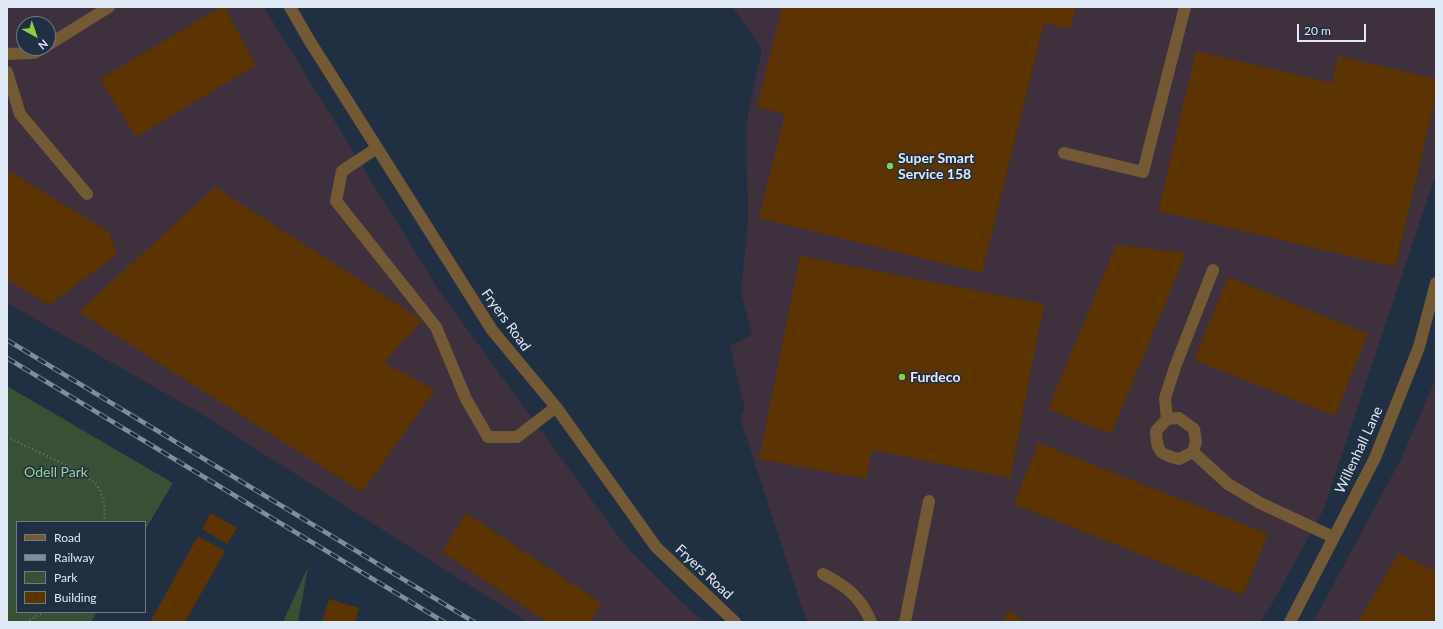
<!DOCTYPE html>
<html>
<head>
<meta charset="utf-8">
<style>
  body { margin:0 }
  #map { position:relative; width:1443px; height:629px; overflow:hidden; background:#202f41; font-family:Lato,sans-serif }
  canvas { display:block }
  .frame { position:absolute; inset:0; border:8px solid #e0eaf6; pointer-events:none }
  .legend { position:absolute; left:16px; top:521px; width:130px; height:92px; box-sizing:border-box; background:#202f41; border:1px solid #6d7a89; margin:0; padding:5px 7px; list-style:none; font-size:12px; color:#e0eaf6 }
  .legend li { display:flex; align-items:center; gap:8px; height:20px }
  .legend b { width:20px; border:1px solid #6d7a89 }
  .north { position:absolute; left:16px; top:16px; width:40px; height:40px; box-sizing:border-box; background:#202f41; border:1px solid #6d7a89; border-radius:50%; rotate:140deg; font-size:11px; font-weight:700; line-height:16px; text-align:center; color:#e0eaf6 }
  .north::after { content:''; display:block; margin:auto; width:14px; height:18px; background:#8bce46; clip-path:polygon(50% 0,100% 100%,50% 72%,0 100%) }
  .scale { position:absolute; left:1297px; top:24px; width:69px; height:18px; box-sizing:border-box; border:2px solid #e0eaf6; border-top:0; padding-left:5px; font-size:12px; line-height:14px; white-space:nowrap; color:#e0eaf6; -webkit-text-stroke:3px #202f41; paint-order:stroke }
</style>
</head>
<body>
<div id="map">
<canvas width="1443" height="629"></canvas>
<div class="frame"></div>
<ul class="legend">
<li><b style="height:5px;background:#745a34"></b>Road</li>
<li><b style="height:5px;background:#808d9c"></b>Railway</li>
<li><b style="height:11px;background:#385135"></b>Park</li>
<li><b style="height:11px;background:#5b3402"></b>Building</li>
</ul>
<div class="north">N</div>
<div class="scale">20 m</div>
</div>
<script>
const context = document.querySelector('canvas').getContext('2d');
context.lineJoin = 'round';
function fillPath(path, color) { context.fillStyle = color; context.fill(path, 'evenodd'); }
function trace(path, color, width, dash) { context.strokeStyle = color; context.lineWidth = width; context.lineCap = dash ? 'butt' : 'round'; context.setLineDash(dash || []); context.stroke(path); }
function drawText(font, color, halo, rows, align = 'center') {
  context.font = font + ' Lato,sans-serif'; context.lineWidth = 3; context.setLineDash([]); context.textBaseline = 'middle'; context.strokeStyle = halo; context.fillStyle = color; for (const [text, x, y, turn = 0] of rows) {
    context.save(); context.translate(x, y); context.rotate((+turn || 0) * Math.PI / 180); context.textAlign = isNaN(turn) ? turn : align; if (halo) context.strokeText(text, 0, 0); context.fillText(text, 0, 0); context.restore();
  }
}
const industrial = new Path2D(`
  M7,7H264L440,292L627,548L675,596L704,622H527L198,412L7,303ZM24,24H48V48H24Z
  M732,7H1436V174L1323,511L1271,606L1260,622H809L805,617L740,418L745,409L730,346L752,335L741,292L748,222L746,124L762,48Z
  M1436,378V622H1313L1401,459Z`);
const green = new Path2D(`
  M7,386L173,483L145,530V522H17V612H97L91,622H7Z
  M308,567L298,622H283Z`);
const building = new Path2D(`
  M221,7H224L256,65L136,137L100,79Z
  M782,7H1076L1070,29L1044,23L982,273L759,218L785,114L757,107Z
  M1196,51L1332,83L1338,56L1436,79V95L1395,267L1158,211Z
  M7,170L109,232L117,254L49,305L7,279Z
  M215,187L422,320L384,363L435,390L362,492L79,312Z
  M1116,245L1186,253L1111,434L1048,409Z
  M800,256L1044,304L1010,478L872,450L866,479L759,459Z
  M1228,277L1368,334L1335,416L1194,360Z
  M1038,443L1268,534L1243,595L1014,504Z
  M211,513L237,528L227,544L202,529Z
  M466,513L601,603L590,622H548L442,552Z
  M198,536L225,551L185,622H150Z
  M1399,553L1436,572V622H1358Z
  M329,599L359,608L355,622H322Z
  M1010,610L1024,622H1001Z`);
const path = new Path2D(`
  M7,437C24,446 91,474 98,487C104,498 106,510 104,522
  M26,622L44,612`);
const minor = new Path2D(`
  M290,7L309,40L492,330L556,407L656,547L735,622
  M48,45L109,7
  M7,54L34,53L43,48
  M7,72L20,114L87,194
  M377,148L342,171L336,201L436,327L466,399L488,437H517L556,407
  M1064,153L1143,172L1185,7
  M1179,418L1194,429L1196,442L1193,452L1179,459C1159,454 1157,452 1156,431L1167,419Z
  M1167,419L1165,398L1175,367L1213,270
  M1193,452L1228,484L1260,503L1333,537
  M823,574C846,586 861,597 871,622
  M905,622L929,501
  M1290,622L1375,458L1419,347L1436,283`);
const rail = new Path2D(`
  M7,340L474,622
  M7,358L444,622`);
const markers = [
  [890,166,4,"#8bce46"],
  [902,377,4,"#8bce46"]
];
const poiNames = [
  ["Super Smart",898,158],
  ["Service 158",898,174],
  ["Furdeco",910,377]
];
const streetNames = [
  ["Fryers Road",506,320,54],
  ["Willenhall Lane",1359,450,-65],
  ["Fryers Road",704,572,43]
];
const parkNames = [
  ["Odell Park",56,472]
];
fillPath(industrial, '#3e303c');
fillPath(green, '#385135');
fillPath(building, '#5b3402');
trace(path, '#667383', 2.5, [1, 3]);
trace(minor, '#745a34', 12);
trace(rail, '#808d9c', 4.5);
trace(rail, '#202f41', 3, [9]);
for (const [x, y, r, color] of markers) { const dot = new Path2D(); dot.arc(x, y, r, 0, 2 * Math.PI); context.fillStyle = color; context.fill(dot); trace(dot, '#202f41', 1.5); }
drawText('bold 14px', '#e0eaf6', '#202f41', poiNames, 'left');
drawText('14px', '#e0eaf6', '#202f41', streetNames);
drawText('14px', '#99d592', '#202f41', parkNames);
</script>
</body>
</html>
